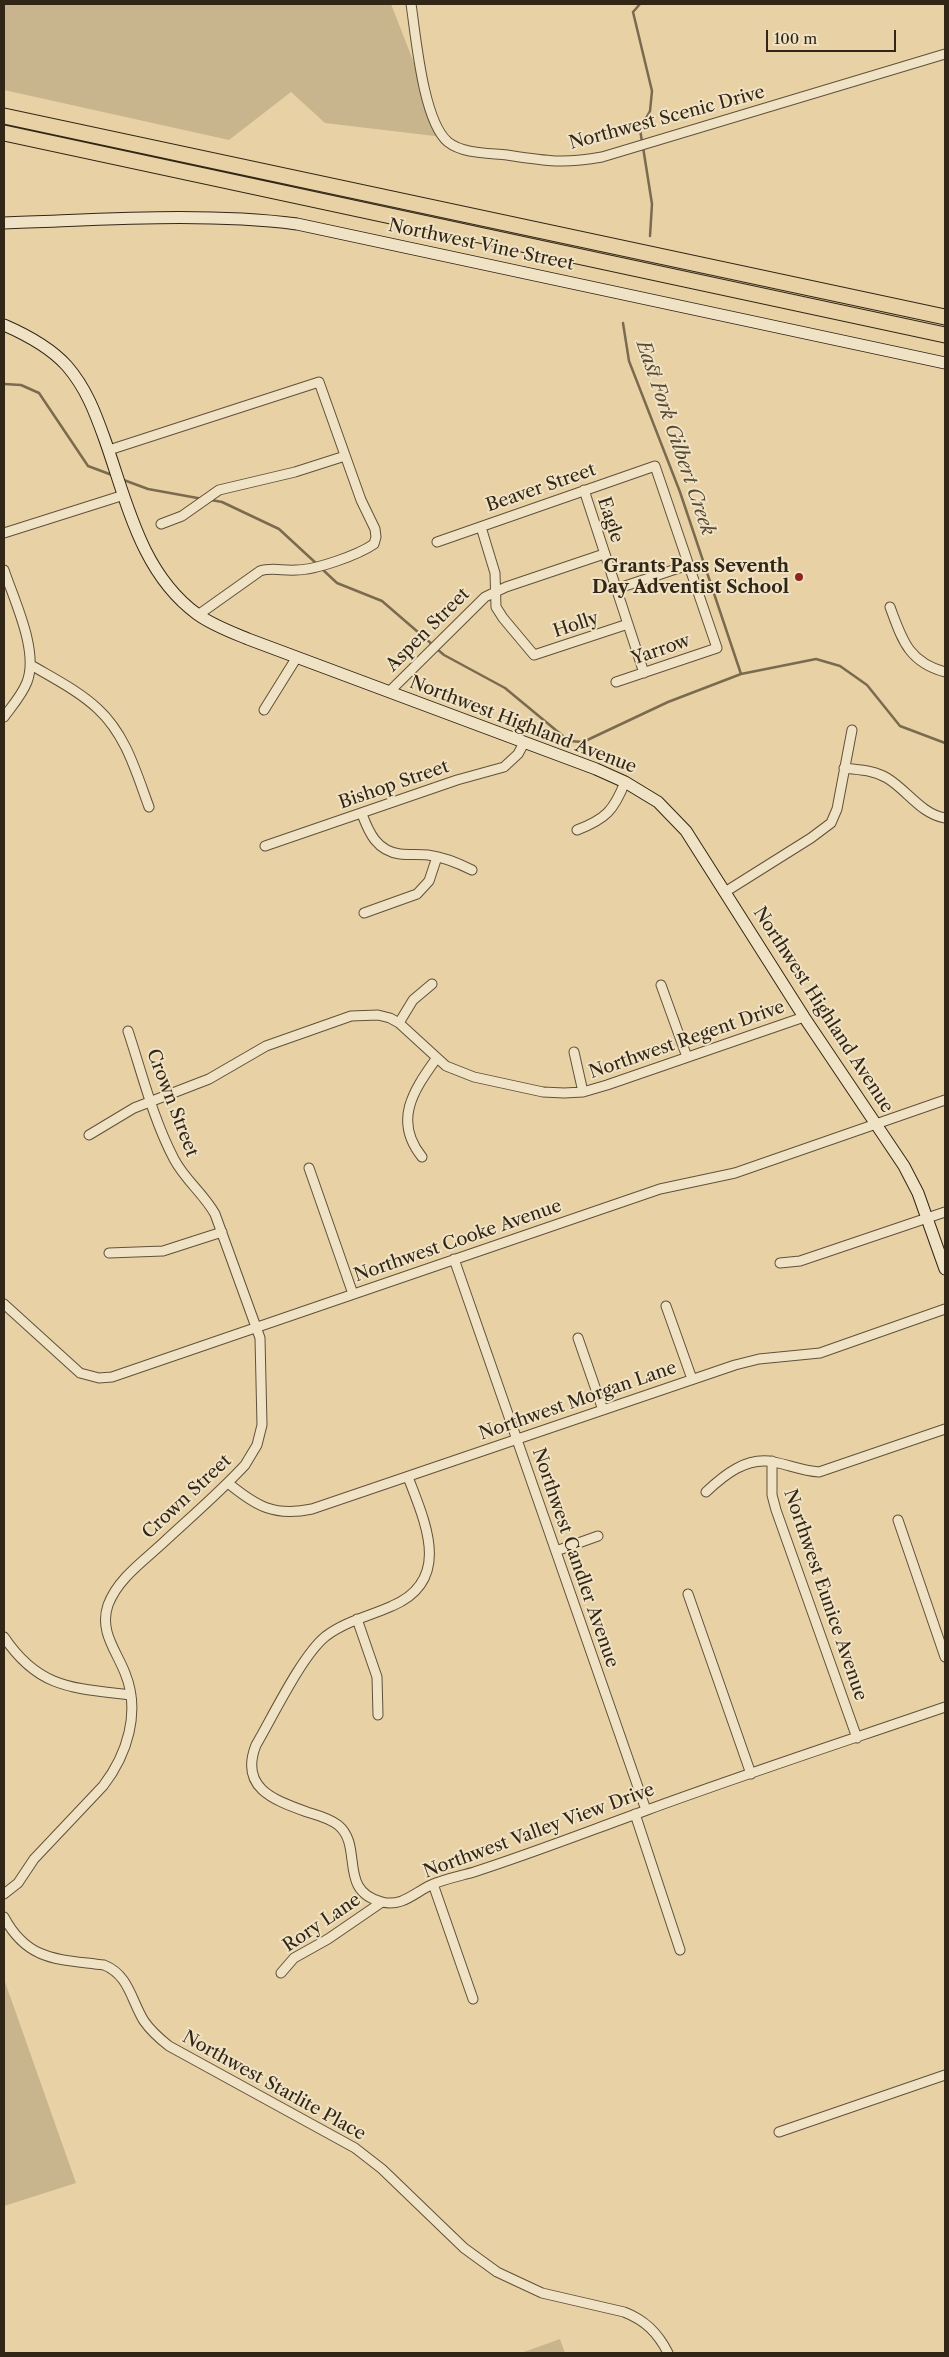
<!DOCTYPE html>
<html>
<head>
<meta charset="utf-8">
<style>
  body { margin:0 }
  #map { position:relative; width:949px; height:2357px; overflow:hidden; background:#e8d2a5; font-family:"Libre Caslon Text",serif }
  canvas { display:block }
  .frame { position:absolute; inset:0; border:5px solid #322617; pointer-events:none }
  .scale { position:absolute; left:766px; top:30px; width:130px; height:22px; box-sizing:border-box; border:2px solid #322617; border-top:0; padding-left:6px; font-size:15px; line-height:18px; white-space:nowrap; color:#322617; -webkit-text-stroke:4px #f0e2c4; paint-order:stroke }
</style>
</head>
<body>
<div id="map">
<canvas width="949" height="2357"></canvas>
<div class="frame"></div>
<div class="scale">100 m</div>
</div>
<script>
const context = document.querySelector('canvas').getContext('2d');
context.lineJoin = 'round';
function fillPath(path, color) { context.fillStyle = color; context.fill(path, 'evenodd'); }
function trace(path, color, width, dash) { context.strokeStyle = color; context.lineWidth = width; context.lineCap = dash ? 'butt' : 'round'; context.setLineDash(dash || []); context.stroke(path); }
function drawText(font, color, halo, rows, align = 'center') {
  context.font = font + ' "Libre Caslon Text",serif'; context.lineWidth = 4; context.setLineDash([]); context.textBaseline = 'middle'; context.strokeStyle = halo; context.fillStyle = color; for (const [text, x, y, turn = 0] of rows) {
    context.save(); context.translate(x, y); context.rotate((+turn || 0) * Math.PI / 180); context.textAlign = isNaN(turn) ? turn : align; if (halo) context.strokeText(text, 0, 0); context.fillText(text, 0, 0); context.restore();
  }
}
const green = new Path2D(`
  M4,4H391L443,137L325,123L291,92L229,140L4,90Z
  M4,1979L76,2183L4,2206Z
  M560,2339L565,2353H521Z`);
const stream = new Path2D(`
  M640,4L633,12L652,91L650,111L640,129L642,142
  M643,147L652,204L650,236
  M623,323L629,361L680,492L741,674
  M4,384L21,385L39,393L88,466L112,475
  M121,479L148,489L203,499
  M211,500L222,502L279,529L318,565
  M322,569L337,583L382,601L433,645
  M437,649L444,655L505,688L569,741L583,742L668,702L741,674L816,659L840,666L867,685L900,726L945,743`);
const street = new Path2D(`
  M411,4C416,37 423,121 448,142C463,154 489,153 507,155C546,161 563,164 602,157L945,54
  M109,450L319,382L361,500L375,529L376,537L374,544C358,555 316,570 296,570C283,571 272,567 260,571L198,615
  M584,490L644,673
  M161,524L182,516L219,490L295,472L345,456
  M481,527L495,573L496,607L503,618L534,655L628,624
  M4,533L124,495
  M437,542L655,466L717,648L616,682
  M4,570C14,600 39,651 27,682C22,695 12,706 4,717
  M616,589L688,565
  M890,607C902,639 908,662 945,672
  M31,665C53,678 79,691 98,709C126,735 136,772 149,807
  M390,691L485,597L506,587L604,554
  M264,710L297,657
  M844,768C859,770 874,770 887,778C907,790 921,814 945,818
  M362,814C369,833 377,851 400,854C409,855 419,854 428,855C444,857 458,863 472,870
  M577,830C606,819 614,810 625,782
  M265,846L457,780L504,767L518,754L524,743
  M725,892L811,838L831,823L837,809L852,730
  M364,913L417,894L429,881L437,857
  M661,985L687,1057
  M399,1023L413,1000L432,984
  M574,1052L583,1092
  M89,1135L134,1108L209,1079L266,1046L351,1016L378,1015L390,1018L399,1023L446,1066L474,1077L543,1092L564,1093L583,1092L607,1085L804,1017
  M422,1157C393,1121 413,1091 436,1059
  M309,1168L353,1294
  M109,1253L163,1251L222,1232
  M454,1259L646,1810
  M780,1263L800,1261L945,1212
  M4,1304L80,1373L99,1378L112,1377L660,1189L735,1173L945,1100
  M666,1306L692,1379
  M578,1338L603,1410
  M772,1461V1495L776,1510L857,1738
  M408,1477C425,1522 453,1580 392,1606C370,1616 346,1621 326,1636C302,1655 273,1716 256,1745C239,1788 274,1800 307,1812C317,1815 329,1818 338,1825C364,1846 337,1891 382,1902C402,1907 414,1893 431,1885C444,1879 460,1876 474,1872C533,1853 589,1831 647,1810C745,1774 846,1741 945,1707
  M228,1483C256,1506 274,1517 312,1509L735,1365L759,1359L820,1353L945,1309
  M706,1492C724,1475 747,1456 774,1462C789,1465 803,1471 819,1472L945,1429
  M898,1520L945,1657
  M556,1551L598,1536
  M688,1594L751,1774
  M357,1619L377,1677L378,1715
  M4,1637C39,1689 73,1688 131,1695
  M635,1814L680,1950
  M433,1884L473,1999
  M4,1894L18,1883L34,1859L103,1786C127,1755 141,1712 125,1673C116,1650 99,1631 108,1605C118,1578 145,1560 165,1541C192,1516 220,1492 245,1465L257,1445L262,1425L260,1338L215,1214C204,1194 185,1180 174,1159C153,1119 142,1073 128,1031
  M4,1917C28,1962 59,1959 104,1965C129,1975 131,2000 144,2021C151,2031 160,2039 169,2046L355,2148L382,2169L464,2248L497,2272L542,2293L624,2312C645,2320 658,2333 668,2353
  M281,1973L294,1958L328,1939L382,1902
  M779,2132L945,2075`);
const secondary = new Path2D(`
  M4,223C101,220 200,212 297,224L945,363
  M4,325C27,335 50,347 67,366C86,388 95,412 105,440C127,502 141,573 197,614C212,625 231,632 248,639L596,769L625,782L658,802L686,831L804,1017L904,1166L918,1193L945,1269`);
const highway = new Path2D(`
  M4,116L945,317
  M4,133L945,335`);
const markers = [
  [799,577,5,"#8f2418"]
];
const streetNames = [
  ["Northwest Scenic Drive",667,118,-15],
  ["Northwest Vine Street",481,245,12],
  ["Beaver Street",541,488,-19],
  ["Eagle",610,520,72],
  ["Holly",576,625,-18],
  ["Aspen Street",428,630,-45],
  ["Yarrow",661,650,-19],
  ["Northwest Highland Avenue",523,725,21],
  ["Bishop Street",394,785,-19],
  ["Northwest Highland Avenue",823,1010,57],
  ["Northwest Regent Drive",687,1040,-19],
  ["Crown Street",172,1103,69],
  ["Northwest Cooke Avenue",458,1241,-19],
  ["Northwest Morgan Lane",578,1401,-19],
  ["Crown Street",187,1497,-43],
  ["Northwest Candler Avenue",575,1558,71],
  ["Northwest Eunice Avenue",825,1595,71],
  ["Northwest Valley View Drive",539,1831,-20],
  ["Rory Lane",322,1923,-34],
  ["Northwest Starlite Place",274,2086,29]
];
const poiNames = [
  ["Grants Pass Seventh",789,567],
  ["Day Adventist School",789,588]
];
const waterNames = [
  ["East Fork Gilbert Creek",675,438,71]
];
fillPath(green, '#c9b58d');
trace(stream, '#7a6a4f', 2.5);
trace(street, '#60513a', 11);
trace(secondary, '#322617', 13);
trace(highway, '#322617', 17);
trace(street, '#f0e2c4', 9);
trace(secondary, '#f0e2c4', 11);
trace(highway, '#e8d2a5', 15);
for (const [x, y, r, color] of markers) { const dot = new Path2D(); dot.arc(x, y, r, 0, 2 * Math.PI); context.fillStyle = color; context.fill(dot); trace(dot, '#f0e2c4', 2); }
drawText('18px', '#322617', '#f0e2c4', streetNames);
drawText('bold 18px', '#322617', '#f0e2c4', poiNames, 'right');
drawText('italic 19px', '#564833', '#f0e2c4', waterNames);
</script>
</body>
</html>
